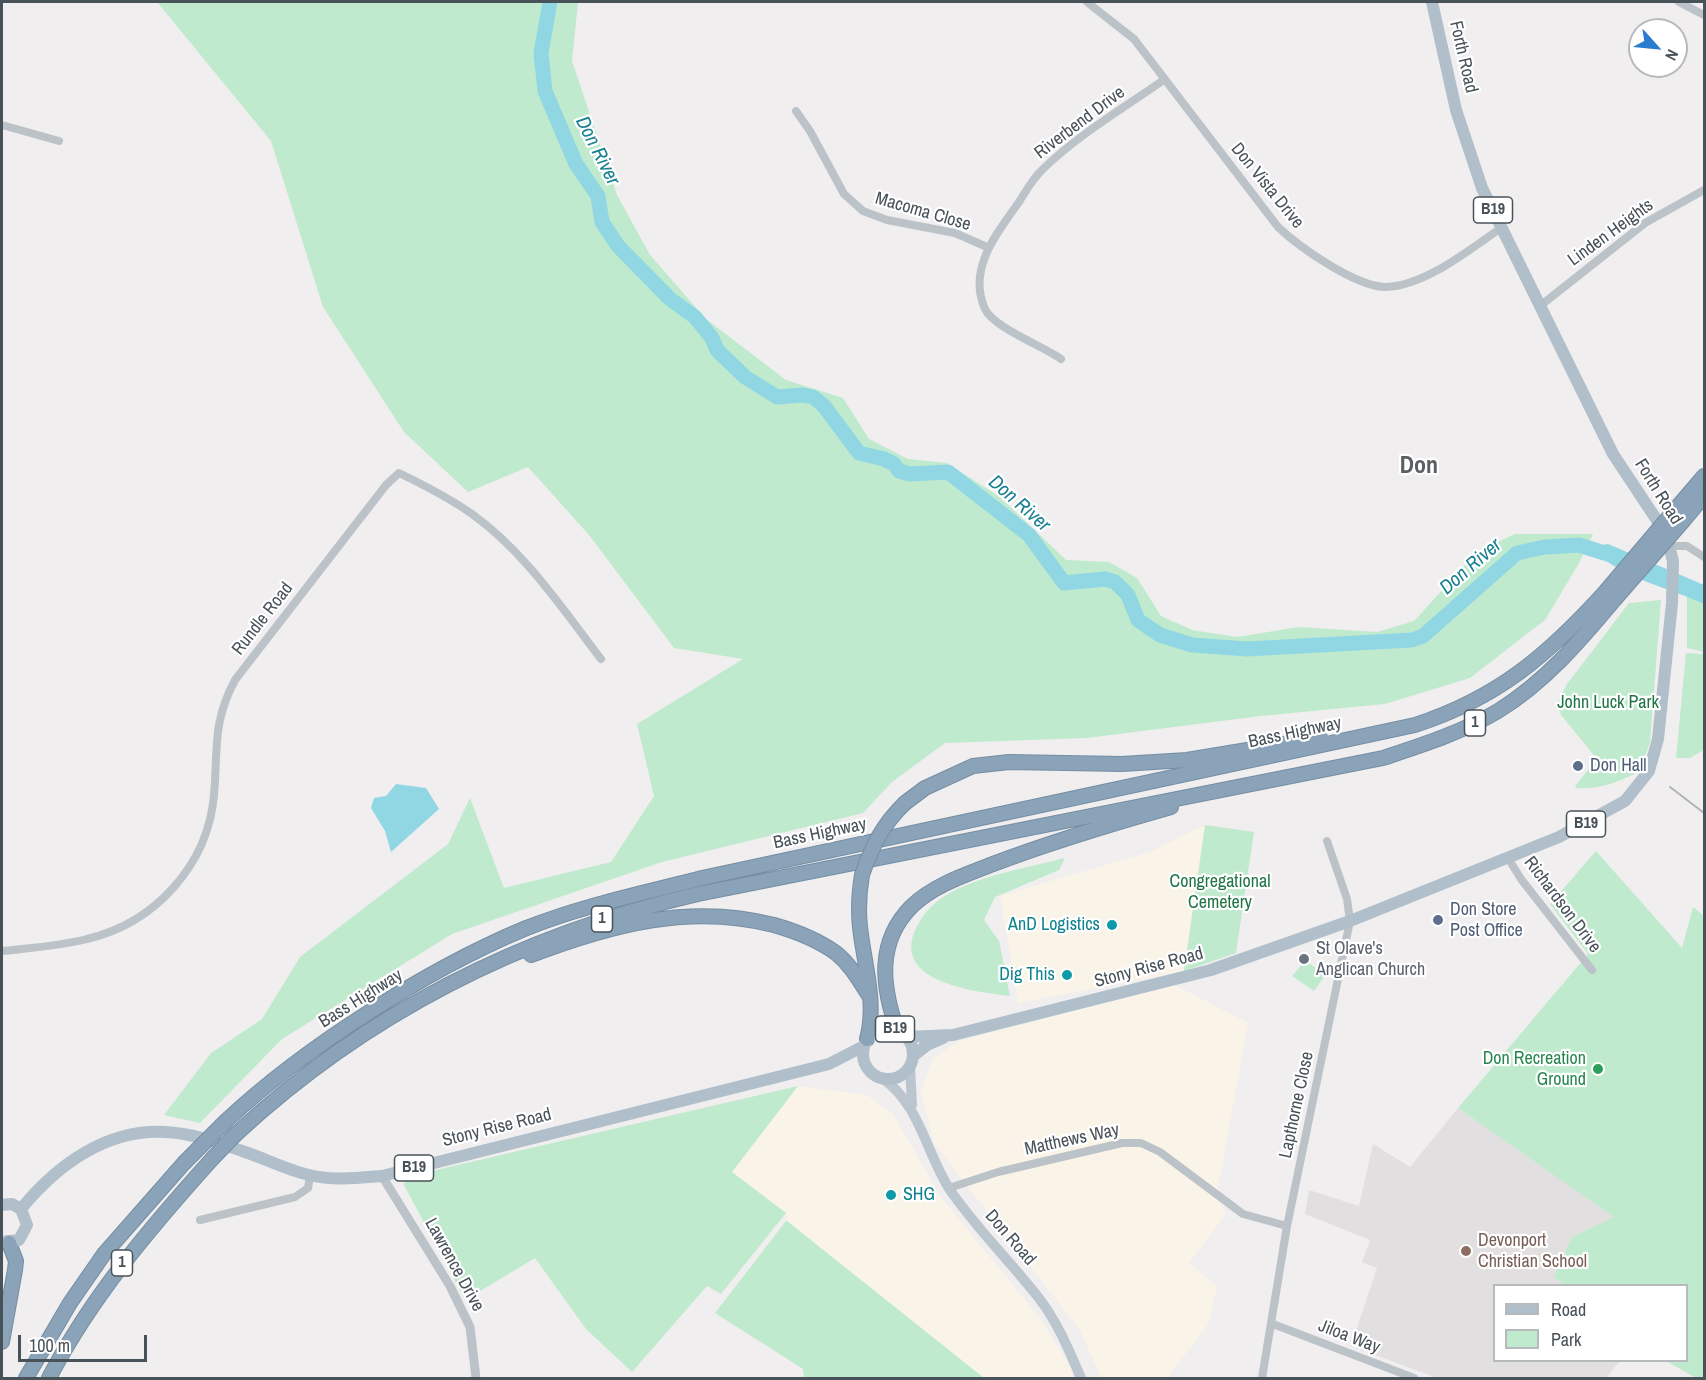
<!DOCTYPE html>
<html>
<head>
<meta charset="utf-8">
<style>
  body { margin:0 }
  #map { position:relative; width:1706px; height:1380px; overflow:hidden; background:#f0eeee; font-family:"Archivo Narrow",sans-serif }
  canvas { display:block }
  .frame { position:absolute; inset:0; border:3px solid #485259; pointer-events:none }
  .legend { position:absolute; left:1493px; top:1284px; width:195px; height:78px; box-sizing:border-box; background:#fff; border:2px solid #b6babd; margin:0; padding:8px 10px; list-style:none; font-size:18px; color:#485259 }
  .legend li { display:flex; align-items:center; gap:12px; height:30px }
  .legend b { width:30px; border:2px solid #b6babd }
  .north { position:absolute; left:1628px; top:18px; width:60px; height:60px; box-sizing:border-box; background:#fff; border:2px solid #b6babd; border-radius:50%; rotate:117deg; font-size:16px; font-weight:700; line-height:24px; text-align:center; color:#485259 }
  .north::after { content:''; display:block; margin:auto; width:21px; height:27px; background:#2a7cce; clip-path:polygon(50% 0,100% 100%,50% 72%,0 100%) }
  .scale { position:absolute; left:18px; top:1335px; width:129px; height:27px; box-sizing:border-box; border:3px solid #485259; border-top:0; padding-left:8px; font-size:18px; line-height:21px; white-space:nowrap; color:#485259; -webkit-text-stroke:4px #fff; paint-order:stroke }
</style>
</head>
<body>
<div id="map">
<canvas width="1706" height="1380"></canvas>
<div class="frame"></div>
<ul class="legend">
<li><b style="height:8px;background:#b0bfca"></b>Road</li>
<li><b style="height:16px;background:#c0eace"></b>Park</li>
</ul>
<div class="north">N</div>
<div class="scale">100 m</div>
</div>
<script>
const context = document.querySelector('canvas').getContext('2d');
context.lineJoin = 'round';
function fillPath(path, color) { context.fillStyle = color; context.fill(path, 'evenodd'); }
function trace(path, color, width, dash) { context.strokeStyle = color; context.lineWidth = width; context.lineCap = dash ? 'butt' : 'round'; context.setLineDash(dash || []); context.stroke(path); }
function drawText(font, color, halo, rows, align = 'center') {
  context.font = font + ' "Archivo Narrow",sans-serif'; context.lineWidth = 4.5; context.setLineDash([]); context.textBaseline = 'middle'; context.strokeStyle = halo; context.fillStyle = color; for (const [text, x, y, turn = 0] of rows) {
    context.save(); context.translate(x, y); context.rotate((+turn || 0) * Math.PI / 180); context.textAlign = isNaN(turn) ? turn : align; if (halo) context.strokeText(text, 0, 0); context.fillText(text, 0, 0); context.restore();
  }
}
const commercial = new Path2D(`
  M1205,825L1184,971L1018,1003L1000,896L1150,852Z
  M1175,985L1248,1023L1218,1187L1225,1215L1189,1263L1217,1286L1209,1323L1167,1378H1101L1080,1330L934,1143L921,1092L933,1058L959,1041Z
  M798,1086L867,1095L893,1114L940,1196L1039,1317L1068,1363L1073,1378H984L787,1221L786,1213L732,1172Z`);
const education = new Path2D(`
  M1458,1108L1615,1217L1554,1277L1564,1285L1494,1286V1360L1620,1361L1606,1378H1437L1351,1346L1377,1268L1362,1262L1370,1240L1305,1214L1309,1190L1359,1206L1373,1144L1410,1167Z`);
const green = new Path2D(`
  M157,2H578L572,61L617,195L650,255L706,319L786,380L843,398L869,439L908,459L947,463L1000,497L1066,560L1109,562L1137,578L1161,616L1192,630L1237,637L1299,627L1377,632L1414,621L1478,551L1515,534H1593L1579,563L1545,620L1470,678L1385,704L1261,716L1087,738L945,743L892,782L863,813L662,862L452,934L282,1039L200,1123L164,1115L211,1053L262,1019L300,957L448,844L470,798L504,888L611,862L654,796L637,724L743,659L674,648L589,535L528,467L468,492L404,432L323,307L271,141Z
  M1687,596L1704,604V652L1687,648Z
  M1661,600L1650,743L1639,772C1618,782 1599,790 1576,788L1575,786L1597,759L1561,715L1557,703L1567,684L1629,603Z
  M1686,653L1704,654V750L1690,758H1676Z
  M1205,825L1254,832L1236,953L1184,971Z
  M1596,851L1682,948L1693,907L1704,916V1378H1696L1666,1361L1686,1360V1286L1564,1285L1554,1277L1572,1237L1614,1217L1458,1108L1588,954L1550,904Z
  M1065,858L1059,870L995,897L984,920L999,941L1010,996C977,992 895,983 914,933C921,915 933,902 950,893C985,874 1027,868 1065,858Z
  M1305,961L1326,974L1314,991L1292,976Z
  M798,1086L732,1172L786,1213L721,1294L707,1286L632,1372L586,1329L535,1258L465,1300L404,1185L406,1177Z
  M786,1221H787L984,1378H804L803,1369L715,1313Z`);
const water = new Path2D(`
  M1608,544L1704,585V604C1673,589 1611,575 1592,547Z
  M396,784L426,788L439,809L391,852L385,831L371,808L374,798L386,796Z`);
const river = new Path2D(`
  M550,2L541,53L545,91L576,164L598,196L602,222L618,246L670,299L695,317L712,338L717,350L745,377L777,397L803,395L813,397L824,406L859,453L884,459L894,464L899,471L910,474L948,472L1029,535L1064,583L1105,579L1115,582L1128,595L1138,620L1160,635L1192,645L1247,649L1412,640L1423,636L1517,553L1545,547L1579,545L1611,555`);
const minor = new Path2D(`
  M1087,2L1134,39L1278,227C1299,247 1356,287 1386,287C1425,286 1470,249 1501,228
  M1679,2L1704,15
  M796,111L810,131L844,194L863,211L887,220L955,233L987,247
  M2,125L59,141
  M1540,306L1645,223L1704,190
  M1061,359C1043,346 994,328 985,309C967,269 997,233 1019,202C1026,191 1033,178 1043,169C1079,134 1124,108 1165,79
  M1669,546H1687L1704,557
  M1508,858L1521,879L1592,970
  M2,951C30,948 60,946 87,939C155,923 208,865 214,795C218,750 212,723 235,680L386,485L399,473C424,485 449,498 472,514C524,551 562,608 601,659
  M949,1188L998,1172L1122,1143H1141L1160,1152L1243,1214L1287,1226
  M200,1220L295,1197L308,1188L310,1176
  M1273,1324L1414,1378
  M1262,1378L1287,1226L1350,921L1347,899L1327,841`);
const tertiary = new Path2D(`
  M382,1176L450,1286L470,1327L476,1378`);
const secondary = new Path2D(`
  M910,1066L912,1105
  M882,1078C920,1104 926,1153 950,1190C976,1228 1010,1261 1038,1297C1057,1321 1069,1350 1081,1378`);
const primary = new Path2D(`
  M863 1054a25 25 0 1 1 50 0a25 25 0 1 1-50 0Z
  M907,1037L953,1035L1211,970L1350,921L1559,837L1625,801L1649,771L1658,739L1672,603L1673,561L1666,534L1613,454L1482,188L1456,110L1432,2
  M913,1056L927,1045L943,1038
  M2,1205L12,1204L21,1209L27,1225L19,1240L2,1242
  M21,1209C57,1165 106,1129 165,1132C192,1133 219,1143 245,1152C266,1159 287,1170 309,1175C333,1181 358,1178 382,1176L829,1064L864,1046`);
const motorway = new Path2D(`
  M1674,511L1704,476
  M1684,520L1704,496
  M905,803L925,788L973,766L1009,762L1122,764L1187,760L1320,738
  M862,875C859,893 858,909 860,927C864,964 877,1003 867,1039
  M531,955C610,925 690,903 774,925C795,931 818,940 836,953C851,965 860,982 870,997
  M897,1030C882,986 876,942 912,906C934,885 965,875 993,864C1051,842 1111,824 1171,807
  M227,1120C304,1048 426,970 524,929C581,906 643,893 702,878L1415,725C1498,698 1548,655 1606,591
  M236,1134C367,1013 524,934 698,894L1383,758C1422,745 1463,732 1498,711C1545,682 1580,641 1615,599
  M2,1342L15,1270L16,1261L9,1243
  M26,1378L70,1303L104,1254L184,1163
  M49,1378C92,1296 150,1228 212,1159`);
const rail = new Path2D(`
  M1670,787L1704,813`);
const motorwayBridge = new Path2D(`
  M1606,591L1674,511
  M1615,599L1684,520
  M862,875C872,846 883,824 905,803
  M212,1159L236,1134
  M184,1163L227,1120`);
const markers = [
  [1578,766,6,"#5c6f8a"],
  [1438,920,6,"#5c6f8a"],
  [1112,925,6,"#0f9aa8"],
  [1304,959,6,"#6b7280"],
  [1067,975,6,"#0f9aa8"],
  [1598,1069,6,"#2e9e5b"],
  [891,1195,6,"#0f9aa8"],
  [1466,1251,6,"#8d6e63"]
];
const shields = [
  [1493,210,39],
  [1475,723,21],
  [1586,824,39],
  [602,919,21],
  [895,1029,39],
  [414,1168,39],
  [122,1263,21]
];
const shieldNames = [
  ["B19",1493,210],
  ["1",1475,723],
  ["B19",1586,824],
  ["1",602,919],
  ["B19",895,1029],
  ["B19",414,1168],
  ["1",122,1263]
];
const streetNames = [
  ["Forth Road",1463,57,77],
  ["Riverbend Drive",1080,123,-37],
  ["Don Vista Drive",1267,186,51],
  ["Macoma Close",923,212,16],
  ["Linden Heights",1611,233,-36],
  ["Forth Road",1658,492,58],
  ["Rundle Road",263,619,-52],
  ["Bass Highway",1295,733,-12],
  ["Bass Highway",820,834,-12],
  ["Richardson Drive",1562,905,53],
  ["Stony Rise Road",1149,968,-15],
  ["Bass Highway",361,999,-32],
  ["Lapthorne Close",1297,1105,-78],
  ["Stony Rise Road",497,1128,-14],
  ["Matthews Way",1072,1140,-12],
  ["Don Road",1010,1238,49],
  ["Lawrence Drive",454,1265,61],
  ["Jiloa Way",1349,1337,21]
];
const parkNames = [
  ["John Luck Park",1608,703],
  ["Congregational",1220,882],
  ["Cemetery",1220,903]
];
const serviceNames = [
  ["Don Hall",1590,766],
  ["Don Store",1450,910],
  ["Post Office",1450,931]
];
const cultureNames = [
  ["AnD Logistics",1100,925],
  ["Dig This",1055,975],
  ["SHG",903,1195,"left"]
];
const worshipNames = [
  ["St Olave's",1316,949],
  ["Anglican Church",1316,970]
];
const leisureNames = [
  ["Don Recreation",1586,1059],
  ["Ground",1586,1080]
];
const educationNames = [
  ["Devonport",1478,1241],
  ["Christian School",1478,1262]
];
const waterNames = [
  ["Don River",597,151,63],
  ["Don River",1019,504,41],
  ["Don River",1471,567,-41]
];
const districtNames = [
  ["Don",1419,467]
];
fillPath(commercial, '#faf4e8');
fillPath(education, '#e1dfdf');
fillPath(green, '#c0eace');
fillPath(water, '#91d7e3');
trace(river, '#91d7e3', 15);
trace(motorway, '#758ea4', 16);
trace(minor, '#bbc3c9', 8);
trace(tertiary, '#bbc3c9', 9);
trace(secondary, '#bbc5ce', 10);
trace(primary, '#b0bfca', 12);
trace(motorway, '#8aa3b8', 14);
trace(rail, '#b1b4b8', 2);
trace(motorwayBridge, '#758ea4', 16, []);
trace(motorwayBridge, '#8aa3b8', 14);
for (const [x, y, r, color] of markers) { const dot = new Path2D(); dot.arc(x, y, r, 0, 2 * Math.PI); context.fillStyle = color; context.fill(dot); trace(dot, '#fff', 2); }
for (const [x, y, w] of shields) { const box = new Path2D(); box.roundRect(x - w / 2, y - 13, w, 26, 4.5); context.fillStyle = '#fff'; context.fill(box); trace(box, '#485259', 1.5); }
drawText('bold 16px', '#485259', null, shieldNames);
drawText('18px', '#485259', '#fff', streetNames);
drawText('18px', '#207444', '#fff', parkNames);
drawText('18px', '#4e5e75', '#fff', serviceNames, 'left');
drawText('18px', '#0d838f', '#fff', cultureNames, 'right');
drawText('18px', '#5b616d', '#fff', worshipNames, 'left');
drawText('18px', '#27864d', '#fff', leisureNames, 'right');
drawText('18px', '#785e54', '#fff', educationNames, 'left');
drawText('italic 20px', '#1a8193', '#fff', waterNames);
drawText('bold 24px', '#5b5f62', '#fff', districtNames);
</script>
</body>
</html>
